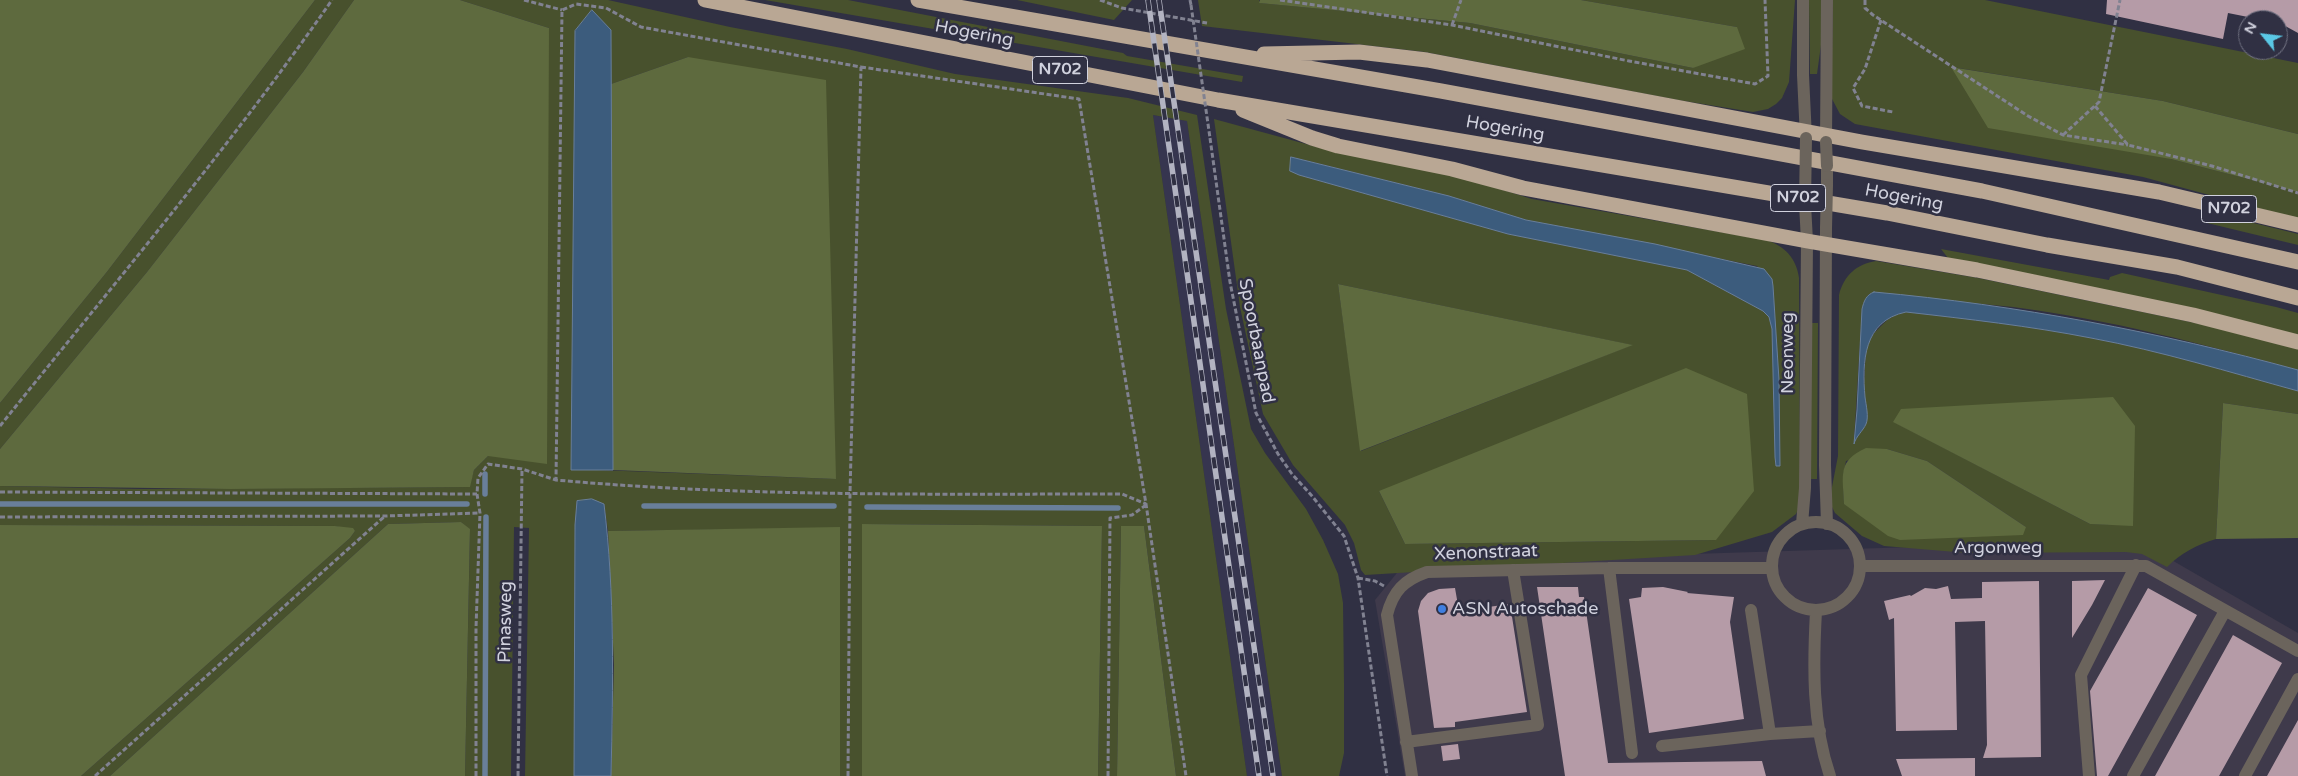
<!DOCTYPE html>
<html>
<head>
<meta charset="utf-8">
<style>
  body { margin:0 }
  #map { position:relative; width:2298px; height:776px; overflow:hidden; background:#303043; font-family:"Varela Round",sans-serif }
  canvas { display:block }
  .north { position:absolute; left:2238px; top:10px; width:50px; height:50px; box-sizing:border-box; background:#303043; border:1px solid #707181; border-radius:50%; rotate:299deg; font-size:14px; font-weight:700; line-height:20px; text-align:center; color:#d1d2de }
  .north::after { content:''; display:block; margin:auto; width:18px; height:22px; background:#5ac8e5; clip-path:polygon(50% 0,100% 100%,50% 72%,0 100%) }
</style>
</head>
<body>
<div id="map">
<canvas width="2298" height="776"></canvas>
<div class="north">N</div>
</div>
<script>
const context = document.querySelector('canvas').getContext('2d');
context.lineJoin = 'round';
function fillPath(path, color) { context.fillStyle = color; context.fill(path, 'evenodd'); }
function trace(path, color, width, dash) { context.strokeStyle = color; context.lineWidth = width; context.lineCap = dash ? 'butt' : 'round'; context.setLineDash(dash || []); context.stroke(path); }
function drawText(font, color, halo, rows, align = 'center') {
  context.font = font + ' "Varela Round",sans-serif'; context.lineWidth = 5; context.setLineDash([]); context.textBaseline = 'middle'; context.strokeStyle = halo; context.fillStyle = color; for (const [text, x, y, turn = 0] of rows) {
    context.save(); context.translate(x, y); context.rotate((+turn || 0) * Math.PI / 180); context.textAlign = isNaN(turn) ? turn : align; if (halo) context.strokeText(text, 0, 0); context.fillText(text, 0, 0); context.restore();
  }
}
const built = new Path2D(`
  M1153,115L1187,121L1282,776H1247Z`);
const industrial = new Path2D(`
  M2137,540L2298,633V776H1405L1375,600L1405,563Z`);
const green = new Path2D(`
  M315,0H354L303,72L147,272L0,449V403L106,273Z
  M460,0H608L730,27L847,49L955,74L1128,98L1197,115L1226,309L1251,429L1265,453L1306,509L1323,540L1338,574L1343,603L1344,683V753L1339,776H1282L1187,121L1153,115L1247,776H1176L1144,526H1121L1117,776H1098L1102,526L862,524V776H840L839,528L608,531L604,504L577,501L575,525L574,776H525L529,528L514,527L511,776H465L470,530L461,522L388,524L110,776H81L350,538L355,531L335,526L0,525V486L142,489L469,487L474,470L488,456L549,28ZM592,10L611,30V84L688,57L836,479L571,469L575,31Z
  M765,0H848L1123,53L1127,56L1243,76L1242,82Z
  M1017,0H1132L1114,20Z
  M1198,0H1259L1260,3L1470,23L1693,68L1737,27L1581,0H1795L1789,82L1782,98L1776,104L1768,109L1753,112L1678,100L1425,52L1202,26Z
  M1809,0H1822L1821,45L1817,74H1810Z
  M1833,0H1985L2298,63V134L2163,101L1952,67L2171,159L2298,192V219L2143,177L1855,124L1840,114L1831,97Z
  M1214,119L1317,147L1455,175L1532,199L1766,240C1785,246 1796,258 1799,278L1800,488V505L1796,514L1772,532L1695,555L1365,575L1361,570L1354,543L1345,525L1293,465L1263,414L1240,307ZM1292,157L1449,196L1526,220L1757,266L1773,286L1779,380L1780,466H1776L1775,457L1772,329L1769,317L1763,311L1687,270L1508,234L1299,175ZM1338,284L1632,345L1361,451ZM1379,491L1715,540L1405,544Z
  M2205,211L2298,234V245L2203,222Z
  M1941,249L2109,280L2110,277L2122,273L2276,307L2298,313V336L1948,258Z
  M1876,261L1978,278L2205,325L2298,349V370C2205,345 2109,319 2013,307C1965,302 1917,298 1869,294L1862,309L1854,441L1866,424L1864,383L1866,347L1874,333L1887,320L1897,314L1906,312C1967,319 2030,326 2091,338C2161,351 2229,372 2298,391V414L2223,403L2216,539C2197,545 2182,552 2167,567L2142,554L2126,552L1968,553L1884,546L1862,536L1835,513L1832,507L1831,492L1838,456L1839,295C1844,275 1857,264 1876,261ZM1894,422L2132,525L2090,524ZM1887,449L1927,461L2026,527L1844,504L1843,476L1846,461Z
  M1810,323H1818L1817,479H1811Z`);
const forest = new Path2D(`
  M0,0H315L106,273L0,403Z
  M354,0H460L549,28L547,464L488,456L474,470L470,487L231,489L0,486V449L147,272L303,72Z
  M1260,0H1581L1737,27L1745,49L1693,68L1470,23L1259,3Z
  M688,57L826,80L836,479L613,470L611,84Z
  M1951,67L2163,101L2298,134V192L2171,159L1988,128Z
  M1338,284L1633,345L1360,451Z
  M1686,368L1747,394L1754,491L1716,540L1405,544L1379,491Z
  M2113,397L2135,426L2133,526L2090,524L1893,422L1901,409Z
  M2223,403L2298,414V538L2216,539Z
  M1866,448L1887,449L1927,461L2026,527L2023,535L1900,540L1888,536L1844,504C1843,475 1837,461 1866,448Z
  M461,522L470,529L465,776H110L388,524Z
  M862,524L1102,526L1098,776H862Z
  M0,525L335,526L353,528L355,531L350,538L81,776H0Z
  M1121,526H1144L1176,776H1117Z
  M840,527V776H611L614,665L608,531Z`);
const water = new Path2D(`
  M592,10L611,30L613,470H571L575,31Z
  M1291,157L1449,196L1526,220L1655,244L1764,269L1772,279L1773,286L1779,380L1780,466H1776L1775,457L1772,329L1769,317L1763,311L1687,270L1508,234L1299,175L1290,171Z
  M1874,292C2018,305 2159,332 2298,370V391C2229,372 2161,351 2091,338C2030,326 1967,319 1906,312C1863,321 1862,362 1865,397C1866,405 1869,417 1866,424C1863,431 1856,436 1854,444L1857,410L1862,309C1864,301 1866,295 1874,292Z
  M592,499L604,504C615,594 613,685 611,776H574L575,525L577,501Z`);
const stream = new Path2D(`
  M485,494V474
  M0,504H467
  M644,506H834
  M867,507L1118,508
  M485,776L486,517`);
const building = new Path2D(`
  M2107,0H2298V33L2278,22V20H2263L2228,13L2223,39L2106,14Z
  M2105,580L2092,605L2072,638V581Z
  M2039,581L2041,757L1983,758L1987,745L1985,621L1955,622L1957,730L1896,731L1894,618L1889,620L1884,601L1910,595L1911,596L1925,588L1936,589L1948,586L1951,599L1982,598V582Z
  M1537,587H1578L1579,597H1584L1608,763L1762,761L1766,776H1565Z
  M1663,587L1688,592L1687,593L1734,597L1730,622L1744,719L1649,733L1629,599L1641,597L1642,588Z
  M1455,588L1459,611L1510,604L1527,712L1455,722V727L1434,728L1418,611L1421,601L1428,593L1439,589Z
  M2148,588L2197,615L2108,776H2097L2090,691Z
  M2233,635L2282,663L2219,776H2155Z
  M2298,720V776H2267Z
  M1458,744L1460,759L1443,761L1441,746Z
  M1975,758V776H1902L1896,759Z`);
const path = new Path2D(`
  M524,0L562,10
  M1100,0L1122,8L1207,23
  M1190,0L1191,5
  M1280,0L1452,25L1629,61L1755,84L1768,76L1765,0
  M1865,0V8L1873,15L2028,116L2063,135L2128,145
  M1881,20L1865,69L1853,88L1862,106L1893,112
  M1452,25L1461,0
  M861,67L1079,99L1146,504L1186,776
  M2095,106L2128,145L2212,166L2298,193
  M2063,135L2099,102L2120,0
  M1210,138L1230,282L1256,413L1278,454L1292,474L1312,496L1344,536L1358,578L1387,776
  M0,426C113,285 229,148 332,0
  M0,492L477,494
  M0,517L385,516L480,513
  M1358,578L1375,581L1384,586
  M95,776L385,516
  M476,776V628L480,513L477,494L478,478L488,464L522,469L556,480
  M518,776L522,469
  M848,776L850,493L861,67L641,27L606,8L576,4L562,10L556,480C744,497 933,494 1122,494L1146,504
  M1108,776L1110,518L1132,515L1146,505`);
const minor = new Path2D(`
  M1803,0V75L1806,138
  M1826,142L1827,0
  M1827,166V185
  M1826,228L1825,465L1827,524
  M1772 566a44 44 0 1 1 88 0a44 44 0 1 1-88 0Z
  M1802,524L1805,488L1807,241L1805,204
  M1860,566H2146L2298,651
  M1609,568L1632,753
  M1751,610L1770,734
  M1816,611C1813,666 1812,723 1830,776
  M1406,742L1538,725L1513,570
  M1662,746L1770,734L1820,731
  M1412,776L1387,615C1393,591 1404,580 1427,572L1609,568H1772
  M2089,776L2081,675L2136,565
  M2133,776L2225,611
  M2245,776L2298,679`);
const highway = new Path2D(`
  M705,0L1218,100L1887,213L2047,245L2177,267L2298,298
  M918,0L1441,91L1982,191L2298,262
  M1264,54L1359,52L1427,60L1862,142L2159,192L2298,225
  M1243,110L1312,138L1338,146L1452,169L1523,188L1807,241L1977,270L2193,315L2298,342`);
const rail = new Path2D(`
  M1148,0L1259,776
  M1159,0L1273,776`);
const pathBridge = new Path2D(`
  M1191,5L1210,138`);
const minorBridge = new Path2D(`
  M1826,142L1827,166
  M1805,204L1806,138
  M1826,228L1827,185`);
const markers = [
  [1442,609,5,"#3f7fe0"]
];
const shields = [
  [1060,70,55],
  [1798,198,55],
  [2229,209,55]
];
const shieldNames = [
  ["N702",1060,70],
  ["N702",1798,198],
  ["N702",2229,209]
];
const streetNames = [
  ["Hogering",974,34,11],
  ["Hogering",1505,129,10],
  ["Hogering",1904,198,11],
  ["Spoorbaanpad",1256,341,79],
  ["Neonweg",1788,353,-90],
  ["Argonweg",1998,548],
  ["Xenonstraat",1486,553,-2],
  ["Pinasweg",506,622,-89]
];
const poiNames = [
  ["ASN Autoschade",1452,609]
];
fillPath(built, '#36354f');
fillPath(industrial, '#3f3a4b');
fillPath(green, '#48512d');
fillPath(forest, '#5e6a3e');
fillPath(water, '#3c5c7d');
trace(water, '#697f9a', 1);
trace(stream, '#697f9a', 5.5);
fillPath(building, '#b59ba7');
trace(path, '#818291', 3, [5, 2.5]);
trace(minor, '#6b645c', 12);
trace(highway, '#b9a794', 15);
trace(rail, '#b2b3c1', 5.5);
trace(rail, '#303043', 4, [11]);
trace(pathBridge, '#818291', 3, [5, 2.5]);
trace(minorBridge, '#6b645c', 12);
for (const [x, y, r, color] of markers) { const dot = new Path2D(); dot.arc(x, y, r, 0, 2 * Math.PI); context.fillStyle = color; context.fill(dot); trace(dot, '#303043', 2); }
for (const [x, y, w] of shields) { const box = new Path2D(); box.roundRect(x - w / 2, y - 13.5, w, 27, 4); context.fillStyle = '#303043'; context.fill(box); trace(box, '#d1d2de', 1); }
drawText('bold 16px', '#d1d2de', null, shieldNames);
drawText('18px', '#d1d2de', '#303043', streetNames);
drawText('18px', '#d1d2de', '#303043', poiNames, 'left');
</script>
</body>
</html>
